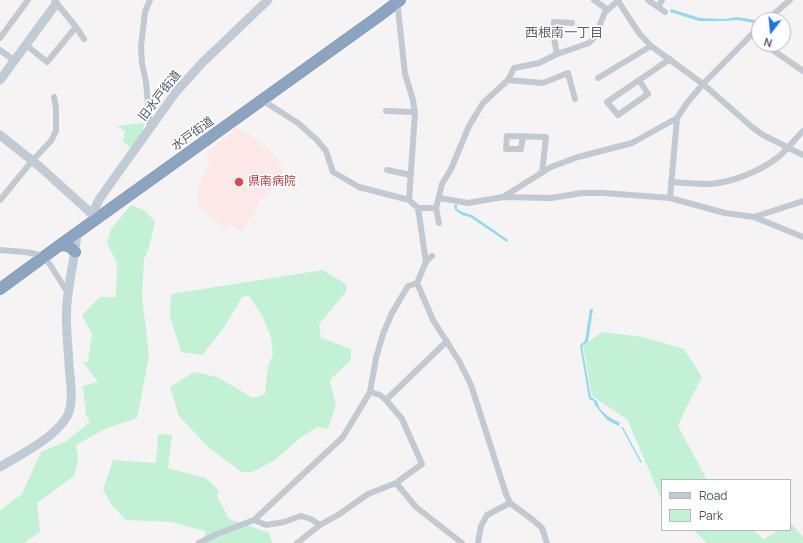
<!DOCTYPE html>
<html>
<head>
<meta charset="utf-8">
<style>
  body { margin:0 }
  #map { position:relative; width:803px; height:543px; overflow:hidden; background:#f5f3f3; font-family:Manrope,sans-serif }
  canvas { display:block }
  .legend { position:absolute; left:661px; top:479px; width:130px; height:52px; box-sizing:border-box; background:#fff; border:1px solid #b7bbc0; margin:0; padding:5px 7px; list-style:none; font-size:12px; color:#4a5661 }
  .legend li { display:flex; align-items:center; gap:8px; height:20px }
  .legend b { width:20px; border:1px solid #b7bbc0 }
  .north { position:absolute; left:751px; top:12px; width:40px; height:40px; box-sizing:border-box; background:#fff; border:1px solid #b7bbc0; border-radius:50%; rotate:196deg; font-size:11px; font-weight:700; line-height:16px; text-align:center; color:#4a5661 }
  .north::after { content:''; display:block; margin:auto; width:14px; height:18px; background:#1a73e8; clip-path:polygon(50% 0,100% 100%,50% 72%,0 100%) }
</style>
</head>
<body>
<div id="map">
<canvas width="803" height="543"></canvas>
<ul class="legend">
<li><b style="height:5px;background:#c1cbd6"></b>Road</li>
<li><b style="height:11px;background:#c3f1d5"></b>Park</li>
</ul>
<div class="north">N</div>
</div>
<script>
const context = document.querySelector('canvas').getContext('2d');
context.lineJoin = 'round';
function fillPath(path, color) { context.fillStyle = color; context.fill(path, 'evenodd'); }
function trace(path, color, width, dash) { context.strokeStyle = color; context.lineWidth = width; context.lineCap = dash ? 'butt' : 'round'; context.setLineDash(dash || []); context.stroke(path); }
function drawText(font, color, halo, rows, align = 'center') {
  context.font = font + ' Manrope,"Noto Sans JP",sans-serif'; context.lineWidth = 3.5; context.setLineDash([]); context.textBaseline = 'middle'; context.strokeStyle = halo; context.fillStyle = color; for (const [text, x, y, turn = 0] of rows) {
    context.save(); context.translate(x, y); context.rotate((+turn || 0) * Math.PI / 180); context.textAlign = isNaN(turn) ? turn : align; if (halo) context.strokeText(text, 0, 0); context.fillText(text, 0, 0); context.restore();
  }
}
const medical = new Path2D(`
  M236,129L247,133L270,151L278,159L283,172L270,194L267,192L241,232L235,226L229,223L226,228L222,226L198,205V189L209,163V158L206,154Z`);
const green = new Path2D(`
  M144,123L143,131L131,149L123,141L125,131L117,126Z
  M131,205L144,210L155,221L149,248L144,259L142,296L149,356L137,418L107,428L76,445L78,459L74,476L37,503L40,532L24,543H0V510L22,494L41,452L65,442L90,422L86,415L83,386L98,382L83,362H88L92,334L82,315L100,297H116L117,263L107,243L111,229Z
  M323,270L346,284V292L319,324L321,338L351,349V360L332,378L330,382L336,404L328,429L317,427L300,438L275,460L252,472H242L209,448L179,416L170,387L194,372L217,377L253,398L265,394L268,365L273,355L271,338L262,315L248,295L242,297L223,329L202,355L181,352L170,316L171,294Z
  M602,332L642,337L684,349L702,377L685,410L678,426L707,480H662V500L627,419L592,396L583,346Z
  M158,434L172,435L168,468L206,478L219,491L217,496L229,519L269,533L272,543H205V531L171,522L126,520L111,504L103,490L113,460L156,463Z
  M791,523L803,537V543H707L694,530H753L764,539L779,530H790V524Z`);
const water = new Path2D(`
  M671,9L700,18L724,19L738,17L755,20L754,23L738,20L724,21H699L670,12Z
  M454,205H457V209L462,212L472,215L508,240L507,242L470,217L462,215L455,210Z
  M590,309H593L588,342L582,346L591,397L597,401C599,412 610,418 620,423L619,426L607,420L595,405L594,401L589,399L580,345L585,341Z`);
const stream = new Path2D(`
  M754,21L758,22
  M622,427L641,462`);
const street = new Path2D(`
  M397,0L405,74L413,100L415,113L409,200L418,208L426,262
  M594,0L608,10
  M648,0L665,12
  M618,1L639,33L651,46L703,84L752,127L763,135L803,155
  M658,7L662,0
  M767,20L790,0
  M76,27L84,39
  M751,35L759,40
  M0,38L28,0
  M764,44L803,71
  M26,45L47,62L76,27L54,0
  M0,50L15,61
  M557,54L554,38V22L572,23
  M598,78L651,46
  M508,80L543,83L568,73L575,99
  M639,80L648,94L618,115L607,102L670,59
  M262,100L298,123L317,140L326,151L333,172L359,187L409,200
  M386,111L414,112
  M150,129L146,82L142,63L141,47L145,12L150,0
  M523,136L521,149H506L507,136L546,137L542,173
  M387,170L411,175
  M671,182C684,183 698,184 711,184C733,182 760,171 777,158C787,150 794,140 803,131
  M503,197L551,167L578,157L632,143L677,118L687,103L703,84L759,27
  M439,198L468,203L503,197L551,198L582,193H604L670,198L725,213L754,217L803,237
  M670,198L677,118
  M0,200L32,161L51,141L56,131V108L54,97
  M418,208H436
  M754,217L803,201
  M439,223L436,208L442,184L451,169L469,126L483,103L508,80L514,68L539,63L557,54L589,43L595,37L605,12L619,0
  M0,250C14,252 36,250 47,260L68,293
  M417,283L433,320L459,361L471,385L506,494L510,503L533,520L542,528L547,543
  M386,400L447,341
  M396,483L416,507L462,543
  M254,520L266,525L284,522L301,516L311,519L320,525
  M199,543L217,534L254,520L343,437L370,392L376,358L383,334L392,313L408,286L417,283L426,262L432,256
  M297,543L320,525L338,515L368,494L396,483L422,464L402,419L386,400L380,395L370,392
  M478,543L481,526L487,515L510,503`);
const secondary = new Path2D(`
  M0,80L56,4
  M0,135L39,166L92,214
  M97,219L92,214L100,198L176,92L202,63L268,0
  M0,467C20,455 54,438 66,418C75,405 70,380 69,364C68,344 65,323 67,303C69,280 75,257 77,233`);
const highway = new Path2D(`
  M60,245C67,245 71,246 75,252
  M0,289L60,245L379,16L400,0`);
const markers = [
  [239,182,5,"#e0444e"]
];
const streetNames = [
  ["旧水戸街道",160,96,-52],
  ["水戸街道",193,134,-36]
];
const healthNames = [
  ["県南病院",248,182]
];
const neighbourhoodNames = [
  ["西根南一丁目",564,33]
];
fillPath(medical, '#fce8e6');
fillPath(green, '#c3f1d5');
fillPath(water, '#90daee');
trace(stream, '#90daee', 1.5);
trace(highway, '#7690ad', 12);
trace(street, '#c1cad2', 6);
trace(secondary, '#c1cbd6', 9);
trace(highway, '#8ba5c1', 11);
for (const [x, y, r, color] of markers) { const dot = new Path2D(); dot.arc(x, y, r, 0, 2 * Math.PI); context.fillStyle = color; context.fill(dot); trace(dot, '#fff', 1.5); }
drawText('12px', '#4a5661', '#fff', streetNames);
drawText('12px', '#be3a42', '#fff', healthNames, 'left');
drawText('13px', '#5f6368', '#fff', neighbourhoodNames);
</script>
</body>
</html>
